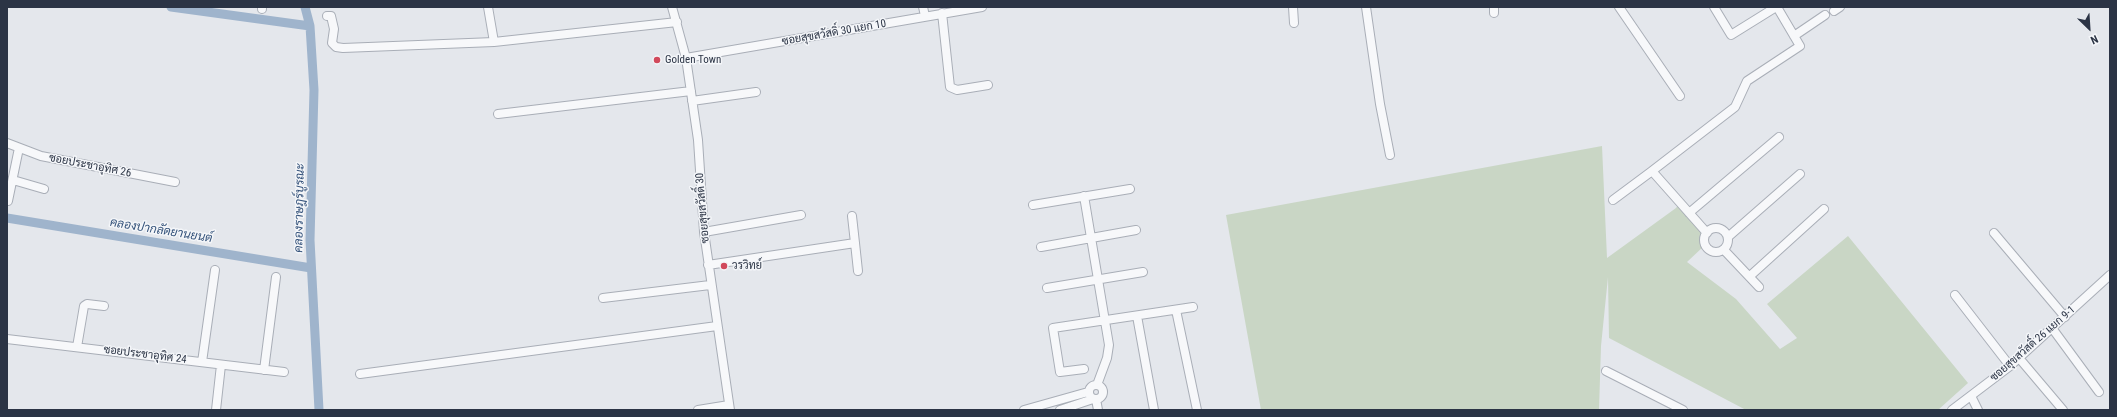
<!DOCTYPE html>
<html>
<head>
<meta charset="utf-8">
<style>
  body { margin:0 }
  #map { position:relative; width:2117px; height:417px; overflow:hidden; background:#e4e7ec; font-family:"Roboto Condensed",sans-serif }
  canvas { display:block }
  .frame { position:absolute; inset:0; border:8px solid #2b3445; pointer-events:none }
  .north { position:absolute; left:2069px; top:8px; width:40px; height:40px; -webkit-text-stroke:3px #f4f6f9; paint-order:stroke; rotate:155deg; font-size:11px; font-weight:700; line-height:16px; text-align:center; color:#2b3445 }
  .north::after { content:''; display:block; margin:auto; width:14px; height:18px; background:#2b3445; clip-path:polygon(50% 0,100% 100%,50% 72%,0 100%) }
</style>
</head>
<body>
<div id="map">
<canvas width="2117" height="417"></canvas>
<div class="frame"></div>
<div class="north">N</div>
</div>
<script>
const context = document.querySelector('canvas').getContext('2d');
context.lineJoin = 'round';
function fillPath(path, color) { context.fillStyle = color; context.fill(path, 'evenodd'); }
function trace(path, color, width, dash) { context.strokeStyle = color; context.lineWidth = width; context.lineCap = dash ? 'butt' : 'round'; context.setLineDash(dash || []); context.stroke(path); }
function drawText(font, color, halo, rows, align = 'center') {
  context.font = font + ' "Roboto Condensed",Sarabun,sans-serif'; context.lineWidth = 3; context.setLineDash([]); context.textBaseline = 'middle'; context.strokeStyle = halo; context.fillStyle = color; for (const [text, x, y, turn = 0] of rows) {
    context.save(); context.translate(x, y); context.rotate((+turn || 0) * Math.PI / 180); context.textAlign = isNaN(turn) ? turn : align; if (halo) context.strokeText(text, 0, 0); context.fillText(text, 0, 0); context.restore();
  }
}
const green = new Path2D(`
  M1602,146L1607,258L1676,208L1679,204L1704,233V246L1687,262L1736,299L1780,349L1797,338L1767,304L1848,236L1968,383L1938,410H1746L1609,338L1608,277L1601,346L1599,410H1261L1226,215Z`);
const canal = new Path2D(`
  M171,7L310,26
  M305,7L310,26L314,90L310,240L319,410
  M7,218L311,268`);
const street = new Path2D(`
  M262,7V9
  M488,7L494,42
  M672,7L686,58L698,140L704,232L730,410
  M923,7L925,16
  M1293,7L1294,23
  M1366,7L1380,104L1390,155
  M1494,7V13
  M1619,7L1680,96
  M1714,7L1731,35L1776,7
  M1834,11L1840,7
  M942,13L950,87L957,90L988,85
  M327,16H331L334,29L332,43L336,47L343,48L494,42L677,22
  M1794,36L1825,15
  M686,58L982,7
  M692,101L756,92
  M498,114L691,91
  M7,143L41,156L175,182
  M13,180L44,189
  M1084,196L1109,345L1107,358L1097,385
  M1613,200L1652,171
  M8,201L19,148
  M1033,205L1130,189
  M1689,213L1779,137
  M1704 240a12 12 0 1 1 24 0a12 12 0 1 1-24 0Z
  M704,232L801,215
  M1707,233L1652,171L1735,107L1747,81L1800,46L1777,7
  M1994,233L2065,317
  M1728,237L1800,174
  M855,243L858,271
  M1041,247L1136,230
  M1724,250L1759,287
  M708,265L855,243L852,216
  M1750,276L1824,209
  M1047,288L1143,272
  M1955,295L2010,366
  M603,298L710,285
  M1176,310L1197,410
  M1137,316L1154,410
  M2052,328L2099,392
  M7,339L284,372
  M77,347L84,306L87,304L104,306
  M2019,358L2063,410
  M202,362L215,270
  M1084,369L1060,372L1053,328L1193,307
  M264,370L276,277
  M1606,371L1683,410
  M360,374L717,326
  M1089 392a7 7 0 1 1 14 0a7 7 0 1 1-14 0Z
  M1971,396L1978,410
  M1096,399L1098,410
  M216,410L221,365
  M698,410L729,405
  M1024,410L1088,392
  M1060,410L1093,399
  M1952,410L2010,366L2110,275`);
const markers = [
  [657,60,4,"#d1495b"],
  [724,266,4,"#d1495b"]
];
const streetNames = [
  ["ซอยสุขสวัสดิ์ 30 แยก 10",834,33,-10],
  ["ซอยประชาอุทิศ 26",90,166,11],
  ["ซอยสุขสวัสดิ์ 30",703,208,-95],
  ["ซอยสุขสวัสดิ์ 26 แยก 9-1",2033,344,-41],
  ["ซอยประชาอุทิศ 24",145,355,7]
];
const poiNames = [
  ["Golden Town",665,60],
  ["วรวิทย์",732,266]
];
const waterNames = [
  ["คลองราษฎร์บูรณะ",300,208,-89],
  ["คลองปากลัดยานยนต์",161,231,9]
];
fillPath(green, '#c9d6c5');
trace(canal, '#9fb4cc', 9);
trace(street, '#a9aeb7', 10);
trace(street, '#f7f8fa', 8);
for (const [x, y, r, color] of markers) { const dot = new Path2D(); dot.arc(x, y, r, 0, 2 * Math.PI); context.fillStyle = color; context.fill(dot); trace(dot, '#f4f6f9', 1.5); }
drawText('11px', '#2b3445', '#f4f6f9', streetNames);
drawText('11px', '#2b3445', '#f4f6f9', poiNames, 'left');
drawText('italic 12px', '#34527a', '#f4f6f9', waterNames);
</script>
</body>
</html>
